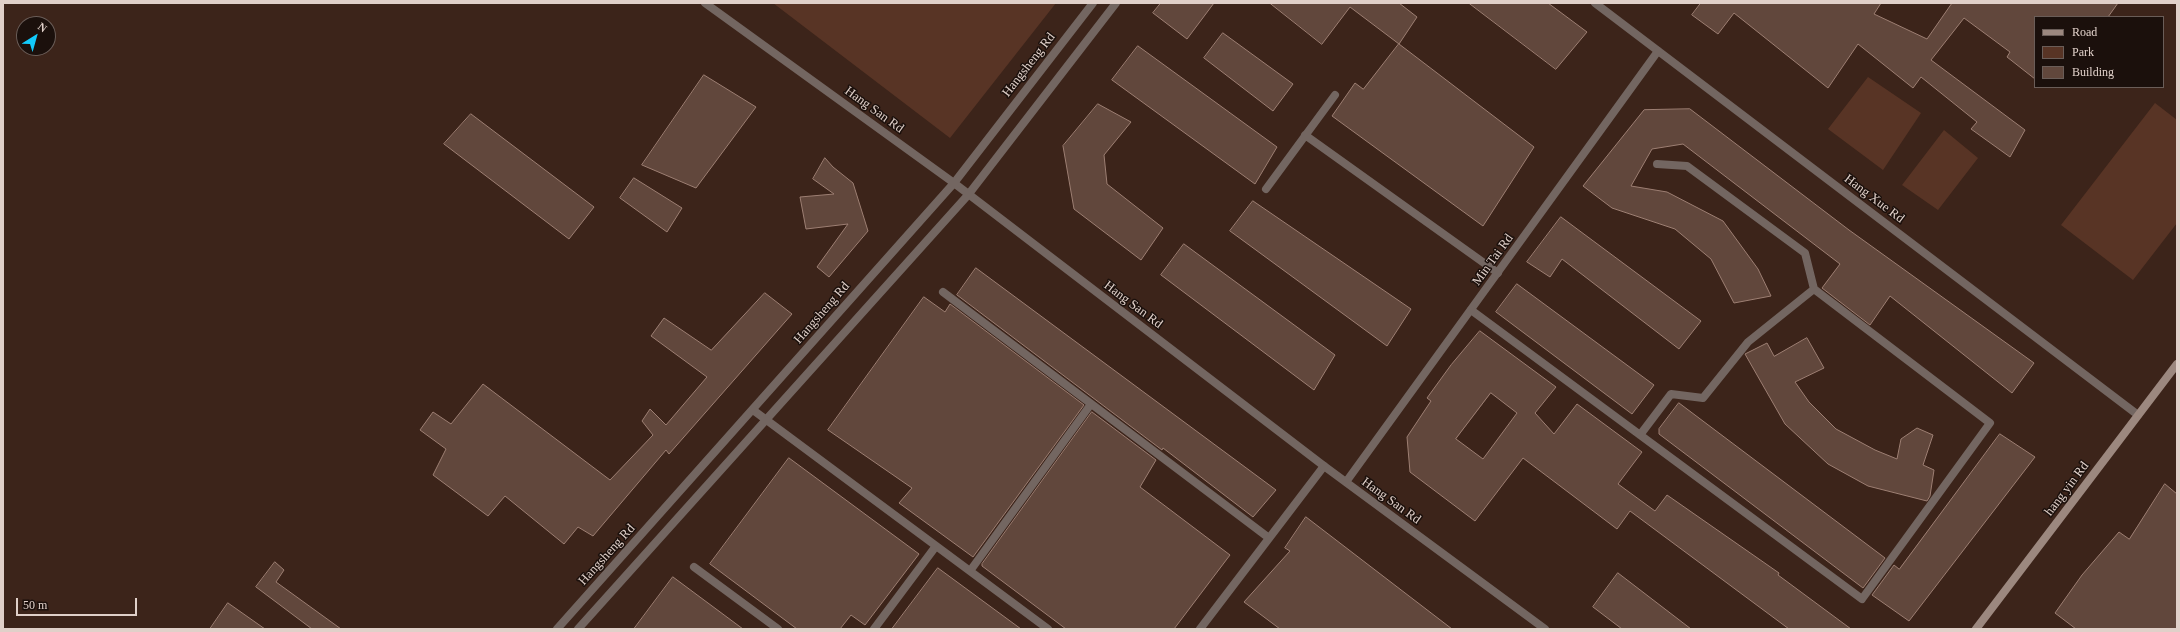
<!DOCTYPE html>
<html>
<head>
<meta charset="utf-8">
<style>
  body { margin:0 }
  #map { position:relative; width:2180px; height:632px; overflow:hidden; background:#3c241a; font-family:Georgia,serif }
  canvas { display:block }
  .frame { position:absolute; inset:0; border:4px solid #e0d0c9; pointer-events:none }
  .legend { position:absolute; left:2034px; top:16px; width:130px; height:72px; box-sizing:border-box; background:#1b100c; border:1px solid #6a5d58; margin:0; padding:5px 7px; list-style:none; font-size:12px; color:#e0d0c9 }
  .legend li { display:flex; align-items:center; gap:8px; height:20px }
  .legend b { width:20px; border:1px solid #6a5d58 }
  .north { position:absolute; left:16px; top:16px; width:40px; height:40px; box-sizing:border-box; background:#1b100c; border:1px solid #6a5d58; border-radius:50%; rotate:37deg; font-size:11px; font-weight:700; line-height:16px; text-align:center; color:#e0d0c9 }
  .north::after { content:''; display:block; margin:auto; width:14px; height:18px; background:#12cafb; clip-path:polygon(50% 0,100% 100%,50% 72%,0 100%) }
  .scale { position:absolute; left:16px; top:598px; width:121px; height:18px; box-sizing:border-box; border:2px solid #e0d0c9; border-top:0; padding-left:5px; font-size:12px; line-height:14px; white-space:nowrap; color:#e0d0c9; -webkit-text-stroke:3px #1b100c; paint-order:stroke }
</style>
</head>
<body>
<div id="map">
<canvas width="2180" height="632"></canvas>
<div class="frame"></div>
<ul class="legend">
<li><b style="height:5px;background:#9c887f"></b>Road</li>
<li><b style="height:11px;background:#583425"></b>Park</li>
<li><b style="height:11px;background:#61473c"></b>Building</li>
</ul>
<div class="north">N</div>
<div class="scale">50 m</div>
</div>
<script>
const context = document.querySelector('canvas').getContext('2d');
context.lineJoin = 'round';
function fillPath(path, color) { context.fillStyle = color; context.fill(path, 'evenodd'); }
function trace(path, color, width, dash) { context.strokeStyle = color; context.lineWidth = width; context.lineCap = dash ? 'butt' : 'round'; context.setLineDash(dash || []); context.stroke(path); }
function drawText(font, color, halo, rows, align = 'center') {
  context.font = font + ' Georgia,serif'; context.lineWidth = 3; context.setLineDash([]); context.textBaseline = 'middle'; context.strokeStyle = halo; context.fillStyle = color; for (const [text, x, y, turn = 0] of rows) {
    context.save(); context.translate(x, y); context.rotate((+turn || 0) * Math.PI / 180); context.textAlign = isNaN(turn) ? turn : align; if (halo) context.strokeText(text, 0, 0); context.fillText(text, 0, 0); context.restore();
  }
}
const green = new Path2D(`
  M773,3H1056L950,138Z
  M1868,77L1921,113L1883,170L1828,129Z
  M2155,103L2177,120V223L2133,280L2061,225Z
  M1944,130L1978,158L1938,210L1902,185Z`);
const building = new Path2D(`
  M1161,3H1214L1187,39L1153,13Z
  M1270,3H1399L1417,17L1399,44L1350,7L1322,44Z
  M1469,3H1548L1587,32L1556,69Z
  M1701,3H1881L1874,14L1927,39L1952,3H2118L2108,17H2035V79L2007,57L2010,52L1964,18L1931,60L2025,130L2010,157L1971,129L1977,122L1921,77L1913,88L1858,44L1828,88L1734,13L1718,34L1692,15Z
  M1223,33L1293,84L1273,111L1204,58Z
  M1399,44L1534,147L1483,226L1332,116L1355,83L1363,89Z
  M1138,46L1277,147L1255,184L1112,80Z
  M704,75L756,107L696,188L642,165Z
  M1098,104L1131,122L1104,155L1107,184L1163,228L1141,260L1074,209L1063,146Z
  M1690,109L1849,230L2034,363L2012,393L1890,296L1870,325L1822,288L1840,264L1683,144L1652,149L1631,186L1667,192L1723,221L1758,269L1771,296L1734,303L1711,259L1675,229L1612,208L1583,186L1644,110Z
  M471,114L594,207L569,239L444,144Z
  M825,158L833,167L853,183L868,231L829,277L817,267L848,224L806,229L800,197L834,194L813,179Z
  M634,178L682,208L667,232L620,198Z
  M1253,201L1411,309L1387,346L1230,231Z
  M1561,217L1701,321L1679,349L1562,259L1550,277L1527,262Z
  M1184,244L1335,355L1314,390L1161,275Z
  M976,268L1276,490L1253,517L1163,448L1162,450L957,295Z
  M1517,284L1654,385L1632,414L1496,312Z
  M765,293L792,314L669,454L666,450L593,536L578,527L564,544L505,496L488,516L433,475L446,449L420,430L433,412L451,424L483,384L610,480L653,435L642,421L650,409L666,425L707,377L651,336L664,318L711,350Z
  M924,297L945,312L950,304L1084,405L973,557L899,503L912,488L828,430Z
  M1480,331L1556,387L1535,413L1554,434L1577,404L1642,452L1618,484L1655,511L1667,495L1779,573L1778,575L1851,629H1789L1630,511L1617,529L1523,458L1475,521L1410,472L1407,437L1431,401L1427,398L1451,365ZM1491,393L1517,413L1483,459L1456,439Z
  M1807,338L1824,368L1795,382L1809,402L1836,429L1875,450L1897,459L1901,439L1917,428L1933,435L1923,465L1934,470L1930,496L1927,501L1868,486L1828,464L1785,424L1745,354L1767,343L1774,356Z
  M1679,403L1885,558L1863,588L1659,434V429Z
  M1092,412L1156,460L1140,487L1230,555L1174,629H1066L982,566V564Z
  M2000,434L2035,457L1909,621L1872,595L1894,565L1899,569Z
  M789,458L919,554L865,625L851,615L840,629H797L710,564Z
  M2165,484L2177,494V629H2076L2055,613L2082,575L2119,532L2129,539Z
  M1306,517L1452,629H1280L1244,602L1290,551L1285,548Z
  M275,562L284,570L276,582L341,629H312L256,587Z
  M938,568L1021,629H892Z
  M1618,573L1691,629H1622L1593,607Z
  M673,577L743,629H634Z
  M228,603L265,629H210Z`);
const service = new Path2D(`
  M1305,135L1498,273
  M1266,189L1335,95
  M943,292L1269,538
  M1471,310L1862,599L1990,423L1814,289L1805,253L1687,166L1657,164
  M753,410L1048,629
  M1640,435L1671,394L1703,398L1748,342L1814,289
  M694,567L778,629
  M970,571L1091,404
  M874,629L936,546
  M1200,629L1324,466`);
const minor = new Path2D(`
  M1595,3L2138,415`);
const tertiary = new Path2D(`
  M705,3L954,183L1324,466L1545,629
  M1346,482L1658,51
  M557,629L954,183L1093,3
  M578,629L968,195L1116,3`);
const secondary = new Path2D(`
  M1976,629L2177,364`);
const streetNames = [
  ["Hangsheng Rd",1029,65,-52],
  ["Hang San Rd",874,110,36],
  ["Hang Xue Rd",1874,199,37],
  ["Min Tai Rd",1493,260,-54],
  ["Hang San Rd",1133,305,37],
  ["Hangsheng Rd",822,313,-49],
  ["hang yin Rd",2067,489,-53],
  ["Hang San Rd",1391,501,36],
  ["Hangsheng Rd",607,555,-48]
];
fillPath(green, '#583425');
fillPath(building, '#61473c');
trace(building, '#9d7f73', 1);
trace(service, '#736661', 8);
trace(minor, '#736661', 8);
trace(tertiary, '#736661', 8);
trace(secondary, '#9c887f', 8);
drawText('13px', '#e0d0c9', '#1b100c', streetNames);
</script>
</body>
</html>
